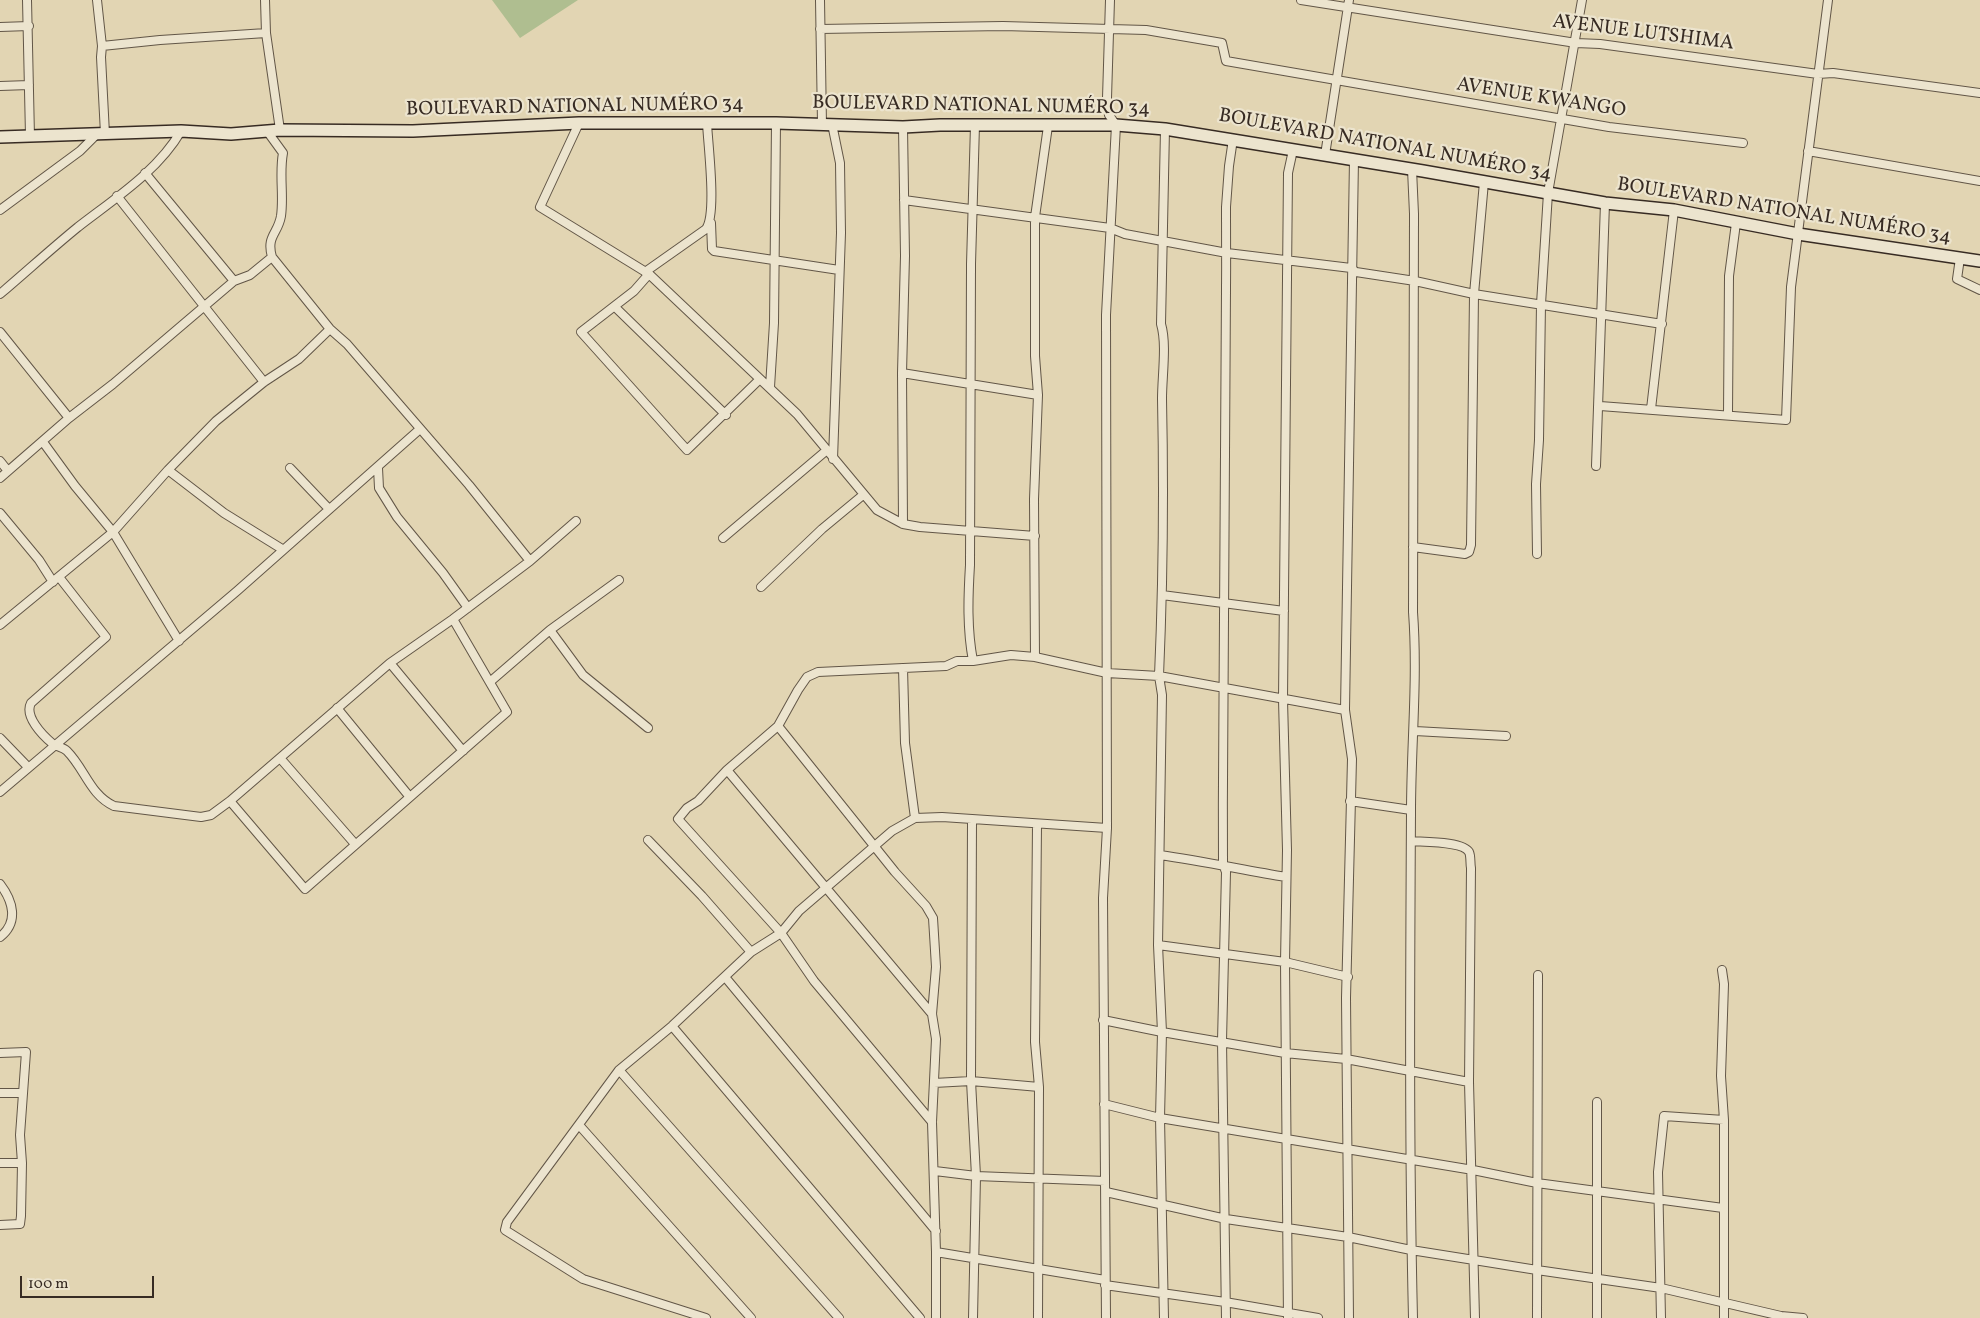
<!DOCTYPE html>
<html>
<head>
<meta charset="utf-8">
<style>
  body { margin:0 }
  #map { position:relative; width:1980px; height:1318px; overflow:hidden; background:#e2d5b3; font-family:Vollkorn,serif }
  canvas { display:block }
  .scale { position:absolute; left:20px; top:1276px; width:134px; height:22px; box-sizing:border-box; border:2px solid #372b23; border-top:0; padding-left:6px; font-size:15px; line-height:18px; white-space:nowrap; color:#372b23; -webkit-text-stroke:4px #ece4ce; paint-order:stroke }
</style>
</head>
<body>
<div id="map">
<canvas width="1980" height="1318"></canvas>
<div class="scale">100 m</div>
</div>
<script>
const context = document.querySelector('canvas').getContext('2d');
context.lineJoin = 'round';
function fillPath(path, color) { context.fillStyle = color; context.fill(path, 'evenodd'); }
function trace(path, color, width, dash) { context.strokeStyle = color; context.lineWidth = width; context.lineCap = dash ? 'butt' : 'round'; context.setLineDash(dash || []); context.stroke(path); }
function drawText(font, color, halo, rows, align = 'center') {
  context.font = font + ' Vollkorn,serif'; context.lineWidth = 4.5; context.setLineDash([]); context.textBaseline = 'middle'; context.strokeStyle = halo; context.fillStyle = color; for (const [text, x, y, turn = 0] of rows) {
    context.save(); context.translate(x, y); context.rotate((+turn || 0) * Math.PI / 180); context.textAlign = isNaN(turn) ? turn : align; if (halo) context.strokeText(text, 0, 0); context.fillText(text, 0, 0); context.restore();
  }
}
const green = new Path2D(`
  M492,0H578L520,38Z`);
const minor = new Path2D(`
  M27,0L30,136
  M97,0L102,46L101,57L105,134
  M265,0L266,33L280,130
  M820,0L822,124
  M1301,0L1576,43L1600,44L1818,74L1833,73L1980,93
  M0,27L29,26
  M820,29L1003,26L1146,30L1222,43L1226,61L1609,127L1743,143
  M102,46L160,40L266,33
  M0,86L29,85
  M579,123L540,207L649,274L797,414L877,510L903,524L920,527L1035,536
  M832,124L840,163L841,233L833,459
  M903,127L905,256L902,373L903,524
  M267,131L283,153C279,174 284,195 281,216C278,234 266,236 272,257L330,329L347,344L469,485L530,561
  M1808,151L1980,181
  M1325,155L1349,0
  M1412,169L1414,214L1413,612C1418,679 1411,745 1411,812C1410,981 1409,1149 1413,1318
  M145,173L234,281
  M117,196L264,382
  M904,200L1110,228L1125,234L1227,253L1351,268L1356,272L1415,281L1474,294L1662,324
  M0,210L80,151L97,134
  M711,223L712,249L714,251L839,270
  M1960,258L1957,279L1980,290
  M645,272L706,229C717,214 708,145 707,123
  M649,274L634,291L581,332L687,450L760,379
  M0,294C26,272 51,249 78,227C114,199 158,171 181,131
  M615,307L726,415
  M0,332L69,418
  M902,373L1038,395
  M770,387L774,323L776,123
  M1600,406L1786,420L1791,287L1828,0
  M1651,409L1674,210
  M1728,414L1729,276L1736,223
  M43,442L75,486L113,532L179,641
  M0,461L8,471
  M1596,466L1605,203
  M290,468L329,509
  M378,468L379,488L397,517L443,573L468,608
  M168,470L224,513L282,549
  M0,478L69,418L113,384L234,281L250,275L272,257
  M0,513L39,560L53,582
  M723,538L827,450
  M1413,547L1465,554L1469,552L1471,545L1474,294L1484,182
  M1537,554L1536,484L1539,440L1541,304L1548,193L1582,0
  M59,577L106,637L31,703C24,716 42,735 53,744C57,747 63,747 67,751C85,769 90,795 114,806L201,817L211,815L230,801L390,663L453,619L530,561L576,521
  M761,587L822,529L863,495
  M1162,595L1284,611
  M0,625L113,532L168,470L216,421L264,382L299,359L330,329
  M550,630L583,675L648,728
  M1035,657L1034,499L1038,395L1035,356V217L1048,126
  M973,661C967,629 968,598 970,565L971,264L975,125
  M390,663L463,751
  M903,668L905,743L915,818
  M491,681L550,630L619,580
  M337,708L409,796
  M778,726L895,872L926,906L933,918L936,967L932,1014L936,1039L932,1122L936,1252V1318
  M1415,731L1506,736
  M0,738L28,767
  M280,758L355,844
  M727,770L932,1014
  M0,792L237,591L420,429
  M230,801L305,889L507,712L453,619
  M1350,801L1411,810
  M972,819L971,1081L976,1176L973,1318
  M1037,825L1035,1042L1039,1087L1038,1318
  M648,840L702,896L751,952
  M1411,841C1423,842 1463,841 1469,852C1471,856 1470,863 1471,868L1469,1082L1475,1318
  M1160,855C1202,861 1244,870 1286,877
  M0,884C13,901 19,922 0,937
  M1158,945L1285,962L1348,977
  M1722,970L1724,984L1721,1076L1724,1120V1318
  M725,977L936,1231
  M1103,1020L1162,1032L1285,1053L1346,1059L1469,1082
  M672,1026L920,1318
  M0,1053L26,1052L20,1135L22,1163L21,1216L20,1224L0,1225
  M619,1070L839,1318
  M934,1083L971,1081L1039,1087
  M0,1093H23
  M1104,1104L1160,1118L1473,1170L1537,1183L1723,1208
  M932,1122L814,981L781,933L678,819L687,808L698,801L727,770L778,726L798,690L807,677L818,672L946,666L957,661H973L1011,655L1035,657L1107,673L1159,676L1345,710
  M579,1125L751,1318
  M0,1163H22
  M935,1171L976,1176L1105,1181
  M1106,1192L1226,1219L1348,1237L1411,1250L1537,1270L1661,1288L1781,1316L1803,1318
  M936,1252L1105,1280
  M1105,1285L1225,1302L1318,1318
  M706,1318L583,1279L505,1230L507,1222L619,1070L672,1026L751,952L781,933L799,911L892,831L915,818L942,817L1107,828
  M1106,1318L1103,898L1107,828L1106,315L1116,125L1109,115L1107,98L1110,0
  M1164,1318L1160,1118L1162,1032L1158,945L1162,695L1159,676C1163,584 1164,492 1162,399C1162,376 1167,344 1161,324L1165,129
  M1226,1318L1222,1041L1226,872L1223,864C1222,645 1227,426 1226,207L1229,166L1233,139
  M1288,1318L1285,962L1287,850L1283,700L1288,173L1293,150
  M1349,1318L1346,998L1352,759L1345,710L1354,159
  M1537,1318L1538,975
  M1597,1318V1102
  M1661,1318L1658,1172L1664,1116L1724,1120`);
const secondary = new Path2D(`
  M0,137L181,131L231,134L280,130L413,131L579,123H776L903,127L940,125H1116L1165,129L1423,171L1605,203L1674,210L1798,234L1980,261`);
const streetNames = [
  ["AVENUE LUTSHIMA",1643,34,7],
  ["AVENUE KWANGO",1541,99,9],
  ["BOULEVARD NATIONAL NUMÉRO 34",981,107,1],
  ["BOULEVARD NATIONAL NUMÉRO 34",575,108,-1],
  ["BOULEVARD NATIONAL NUMÉRO 34",1385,146,10],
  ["BOULEVARD NATIONAL NUMÉRO 34",1784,212,9]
];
fillPath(green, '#afbe90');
trace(minor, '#625647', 10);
trace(secondary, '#372b23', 14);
trace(minor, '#ece4ce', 8);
trace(secondary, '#ece4ce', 11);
drawText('20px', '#372b23', '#ece4ce', streetNames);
</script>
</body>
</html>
